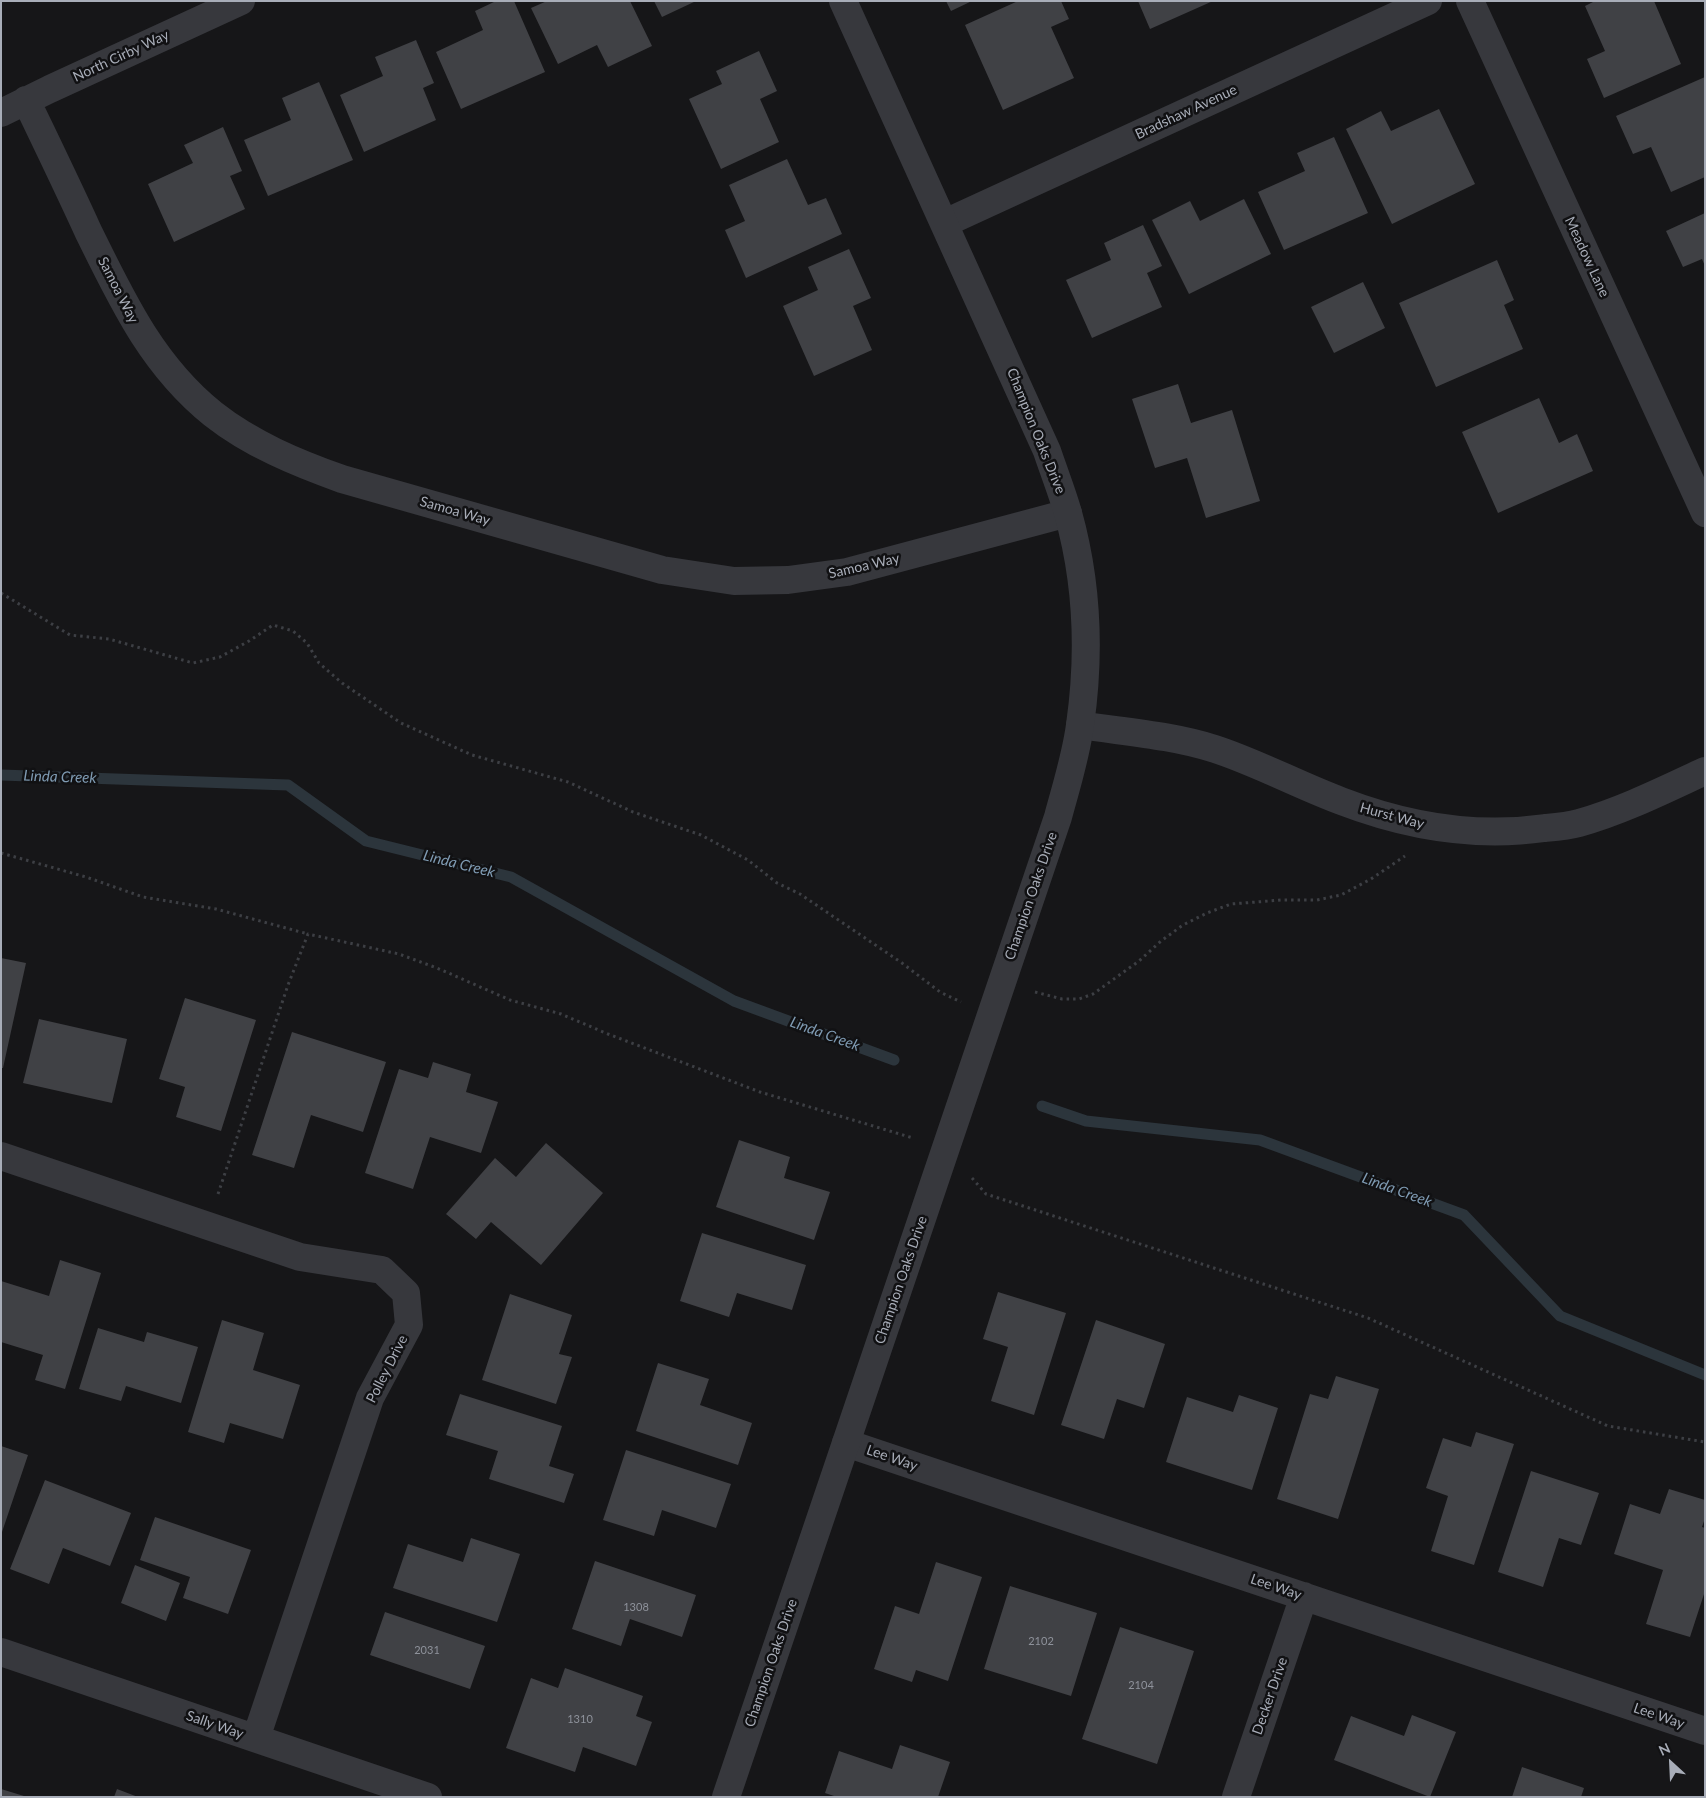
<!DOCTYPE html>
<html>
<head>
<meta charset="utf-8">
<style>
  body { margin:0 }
  #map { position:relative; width:1706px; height:1798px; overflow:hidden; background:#161618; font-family:Lato,sans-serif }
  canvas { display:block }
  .frame { position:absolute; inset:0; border:2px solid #a8adb8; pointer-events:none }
  .north { position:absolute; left:1646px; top:1738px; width:50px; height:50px; -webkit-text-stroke:4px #111113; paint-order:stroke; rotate:335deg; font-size:14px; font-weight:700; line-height:20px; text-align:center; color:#a8adb8 }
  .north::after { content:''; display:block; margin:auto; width:18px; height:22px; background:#a8adb8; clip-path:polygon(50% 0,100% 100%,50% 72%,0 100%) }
</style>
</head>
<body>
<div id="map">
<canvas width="1706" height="1798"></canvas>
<div class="frame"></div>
<div class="north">N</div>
</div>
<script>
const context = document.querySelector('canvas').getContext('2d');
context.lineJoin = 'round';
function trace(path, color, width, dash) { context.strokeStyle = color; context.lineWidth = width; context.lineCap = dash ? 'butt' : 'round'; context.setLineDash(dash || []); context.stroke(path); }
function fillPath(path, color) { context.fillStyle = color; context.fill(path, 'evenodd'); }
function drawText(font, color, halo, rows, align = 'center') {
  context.font = font + ' Lato,sans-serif'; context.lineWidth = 5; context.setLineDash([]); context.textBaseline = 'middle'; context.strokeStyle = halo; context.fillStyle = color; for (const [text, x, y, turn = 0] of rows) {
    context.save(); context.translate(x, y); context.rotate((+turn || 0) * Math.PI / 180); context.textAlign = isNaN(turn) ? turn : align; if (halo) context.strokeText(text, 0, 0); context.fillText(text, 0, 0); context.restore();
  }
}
const stream = new Path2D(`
  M1,775L288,785L366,841L511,877L734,1001L894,1060
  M1042,1106L1086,1121L1260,1140L1464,1215L1560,1316L1705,1375`);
const building = new Path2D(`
  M496,1H514L545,72L461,109L436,52L483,30L475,11Z
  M547,1H630L652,46L608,67L597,45L558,64L531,8Z
  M654,1H696L662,17Z
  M946,1H972L951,11Z
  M1018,1H1061L1069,19L1051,27L1074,78L1003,110L965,25Z
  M1138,1H1213L1150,29Z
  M1595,1H1654L1681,64L1604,98L1587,59L1605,51L1585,6Z
  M416,40L434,83L423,88L436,120L364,152L340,95L383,76L375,57Z
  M759,51L777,91L760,99L779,142L721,169L689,99L722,84L716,71Z
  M1705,77V177L1671,192L1651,147L1633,154L1616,116Z
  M319,82L353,160L268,196L244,140L291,120L282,98Z
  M1439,109L1475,184L1392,224L1346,129L1381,111L1391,131Z
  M223,127L242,171L230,176L245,209L174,242L148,184L193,163L184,145Z
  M1334,137L1368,213L1284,250L1258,192L1305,171L1297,153Z
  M787,159L808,205L826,198L842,234L746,278L725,230L745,221L729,185Z
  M1244,199L1271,254L1189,294L1152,220L1190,201L1200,221Z
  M1705,213V266L1702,259L1683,267L1666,231Z
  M1143,225L1162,266L1147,273L1162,307L1092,338L1066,280L1111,260L1104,243Z
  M849,249L871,298L853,306L872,350L814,376L783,306L818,290L808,267Z
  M1497,260L1514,300L1504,305L1523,349L1436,387L1399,303Z
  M1363,282L1385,328L1334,353L1311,307Z
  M1178,384L1191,423L1232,410L1260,501L1206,518L1187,458L1155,468L1132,399Z
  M1539,398L1559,443L1577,434L1593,471L1498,513L1462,432Z
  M1,958L26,963L3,1068H1Z
  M185,998L256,1020L221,1131L176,1117L185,1087L159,1079Z
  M39,1019L127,1039L112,1103L23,1083Z
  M292,1032L386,1062L363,1132L311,1115L294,1168L252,1155Z
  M433,1062L471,1074L466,1092L498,1102L481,1153L430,1137L413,1189L365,1173L399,1069L428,1078Z
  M739,1140L790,1157L784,1178L830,1192L814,1240L716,1207Z
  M546,1143L603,1193L541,1265L491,1222L476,1239L446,1214L495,1158L516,1177Z
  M702,1233L806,1265L792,1310L737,1293L729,1317L680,1301Z
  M60,1260L101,1273L65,1389L35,1380L43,1355L1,1342V1281L49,1296Z
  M998,1292L1066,1313L1034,1415L991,1401L1008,1347L983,1339Z
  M510,1294L572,1315L559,1354L572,1357L556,1404L482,1380Z
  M222,1320L264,1333L253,1370L300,1385L283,1439L230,1423L224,1443L188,1432Z
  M1096,1320L1165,1344L1144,1408L1117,1399L1104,1439L1061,1425Z
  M98,1328L144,1342L147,1332L198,1347L181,1403L126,1386L121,1401L79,1389Z
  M658,1363L709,1379L700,1405L752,1423L738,1465L636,1431Z
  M1336,1376L1379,1389L1338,1519L1277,1499L1310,1394L1328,1399Z
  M460,1394L562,1426L549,1466L574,1474L564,1503L489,1479L498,1451L446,1435Z
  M1239,1395L1278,1408L1252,1490L1166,1462L1187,1397L1233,1412Z
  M1476,1432L1514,1444L1474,1565L1431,1551L1448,1496L1426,1488L1443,1438L1471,1447Z
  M1,1446L28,1455L2,1532H1Z
  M626,1450L731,1484L716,1528L662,1510L654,1536L603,1520Z
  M1531,1471L1599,1493L1581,1545L1559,1538L1543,1587L1498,1572Z
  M45,1480L131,1513L110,1566L63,1548L49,1584L10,1569Z
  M1669,1489L1705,1500V1518L1702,1527L1705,1528V1591L1690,1637L1646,1624L1663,1570L1614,1554L1630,1504L1660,1514Z
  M155,1517L251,1550L228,1614L183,1598L190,1577L140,1560Z
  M471,1538L520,1554L497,1622L393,1588L408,1544L463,1562Z
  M595,1561L696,1595L682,1637L630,1619L621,1646L572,1629Z
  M936,1562L982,1577L948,1681L916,1670L912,1682L874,1669L895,1606L919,1614Z
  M135,1565L180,1583L166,1621L121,1603Z
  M1010,1586L1097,1613L1071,1696L984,1669Z
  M385,1612L485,1646L470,1689L370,1655Z
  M1120,1627L1194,1651L1157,1764L1082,1739Z
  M565,1668L643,1696L636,1716L652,1722L636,1766L583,1747L575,1772L506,1748L531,1678L558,1688Z
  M1412,1715L1456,1732L1430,1797L1334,1760L1351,1716L1404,1736Z
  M900,1745L950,1762L938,1797H837L825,1793L839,1751L892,1769Z
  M1522,1767L1584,1788L1581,1797H1512Z
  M1,1789L24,1796V1797H1Z
  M117,1789L138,1797H114Z`);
const path = new Path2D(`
  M1,593L70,635L109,639L193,663L220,657L249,641L273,625L293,631L307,643L319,663L342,683L401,723L472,755L568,782L633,812L701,835L748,860L777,883L800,894L902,963L940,992L961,1002
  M1,853L86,877L143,897L216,909L308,934
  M1035,992L1062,999H1079L1093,994L1139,961L1161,941L1183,925L1207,913L1231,904L1282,900H1317L1341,895L1371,879L1405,856
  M972,1178L986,1194L1368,1318L1608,1426L1705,1442
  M218,1194L288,985L308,934L399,954L437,968L510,1000L561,1014L608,1034L760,1092L913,1138`);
const minor = new Path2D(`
  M1470,1L1705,513
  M26,100C47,144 68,187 88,231C122,300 152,365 213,414C251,444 297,463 342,479L662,570L734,581L788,580L847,572L1068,513
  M1,113L50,89L241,1
  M945,223L1428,1
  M1080,725C1125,732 1171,735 1215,749C1258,763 1298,785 1341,801C1406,826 1475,838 1545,828C1556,827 1568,826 1579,823C1622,811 1664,790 1705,771
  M1,1156L300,1257L382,1270L406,1293L409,1325L370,1398L256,1738
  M846,1443L1705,1731
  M1,1652L428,1797
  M1236,1797L1304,1596`);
const tertiary = new Path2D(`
  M726,1797L1058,817C1066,787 1076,756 1080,725C1090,655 1087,581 1068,513C1062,492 1054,472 1047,451L843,1`);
const numberNames = [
  ["1308",636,1607],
  ["2102",1041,1641],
  ["2031",427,1650],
  ["2104",1141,1685],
  ["1310",580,1719]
];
const streetNames = [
  ["North Cirby Way",121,56,-25],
  ["Bradshaw Avenue",1186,112,-25],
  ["Meadow Lane",1587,257,65],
  ["Samoa Way",118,290,63],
  ["Champion Oaks Drive",1036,431,68],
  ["Samoa Way",455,511,16],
  ["Samoa Way",864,566,-13],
  ["Hurst Way",1392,816,15],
  ["Champion Oaks Drive",1031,896,-71],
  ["Champion Oaks Drive",901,1280,-71],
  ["Polley Drive",387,1369,-63],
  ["Lee Way",892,1458,19],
  ["Lee Way",1276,1587,19],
  ["Champion Oaks Drive",771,1663,-71],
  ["Decker Drive",1270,1696,-71],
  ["Lee Way",1659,1716,19],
  ["Sally Way",215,1725,19]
];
const waterNames = [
  ["Linda Creek",60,777,2],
  ["Linda Creek",459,864,14],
  ["Linda Creek",825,1034,20],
  ["Linda Creek",1397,1190,20]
];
trace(stream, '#2c353c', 11);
fillPath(building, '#404145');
trace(path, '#3d3f44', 3, [2.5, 4]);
trace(minor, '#37383d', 28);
trace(tertiary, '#37383d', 28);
drawText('11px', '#8e929b', null, numberNames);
drawText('14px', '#a8adb8', '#111113', streetNames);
drawText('italic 15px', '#7f9bb3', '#111113', waterNames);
</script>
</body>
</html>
